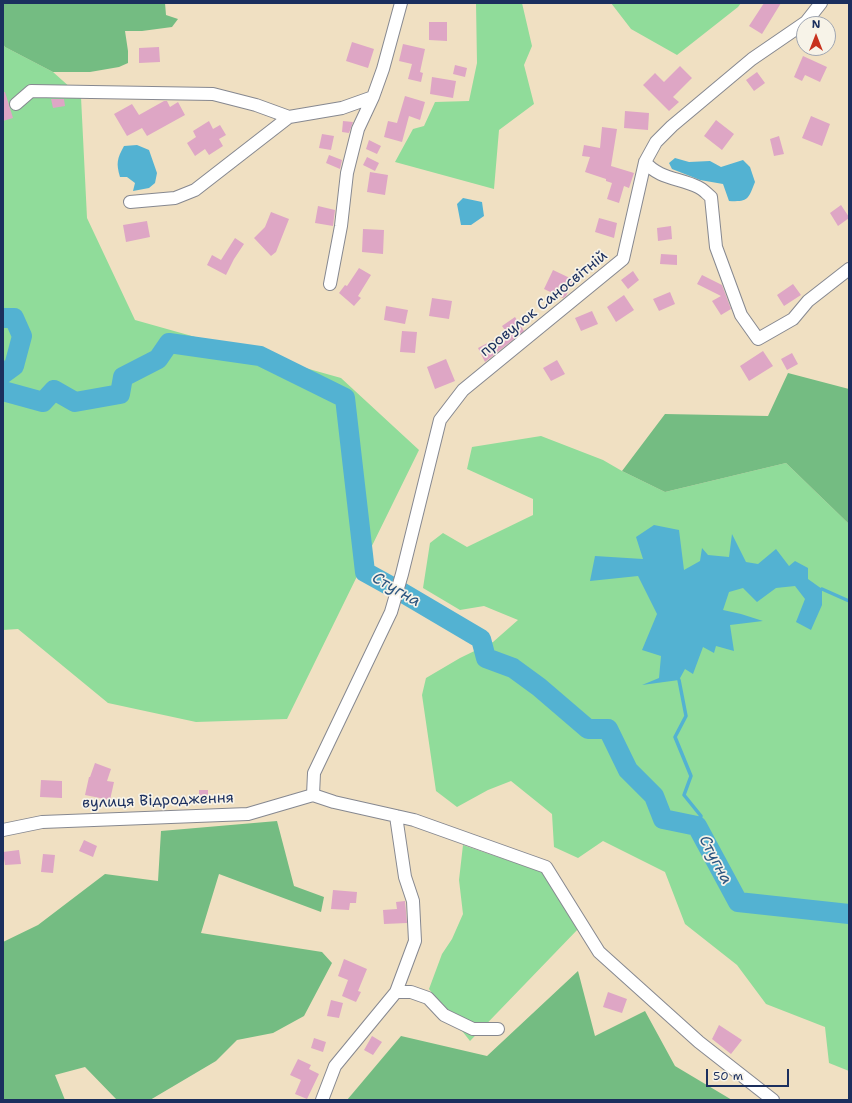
<!DOCTYPE html>
<html>
<head>
<meta charset="utf-8">
<style>
  body { margin:0 }
  #map { position:relative; width:852px; height:1103px; overflow:hidden; background:#f0e0c2; font-family:"Shantell Sans",sans-serif }
  canvas { display:block }
  .frame { position:absolute; inset:0; border:4px solid #1b2f5e; pointer-events:none }
  .north { position:absolute; left:796px; top:16px; width:40px; height:40px; box-sizing:border-box; background:#f7f3e8; border:1px solid #9fa5b1; border-radius:50%; rotate:0deg; font-size:11px; font-weight:700; line-height:16px; text-align:center; color:#1b2f5e }
  .north::after { content:''; display:block; margin:auto; width:14px; height:18px; background:#c8321e; clip-path:polygon(50% 0,100% 100%,50% 72%,0 100%) }
  .scale { position:absolute; left:706px; top:1069px; width:83px; height:18px; box-sizing:border-box; border:2px solid #1b2f5e; border-top:0; padding-left:5px; font-size:12px; line-height:14px; white-space:nowrap; color:#1b2f5e; -webkit-text-stroke:3px #f7f3e8; paint-order:stroke }
</style>
</head>
<body>
<div id="map">
<canvas width="852" height="1103"></canvas>
<div class="frame"></div>
<div class="north">N</div>
<div class="scale">50 m</div>
</div>
<script>
const context = document.querySelector('canvas').getContext('2d');
context.lineJoin = 'round';
function fillPath(path, color) { context.fillStyle = color; context.fill(path, 'evenodd'); }
function trace(path, color, width, dash) { context.strokeStyle = color; context.lineWidth = width; context.lineCap = dash ? 'butt' : 'round'; context.setLineDash(dash || []); context.stroke(path); }
function drawText(font, color, halo, rows, align = 'center') {
  context.font = font + ' "Shantell Sans",sans-serif'; context.lineWidth = 3.5; context.setLineDash([]); context.textBaseline = 'middle'; context.strokeStyle = halo; context.fillStyle = color; for (const [text, x, y, turn = 0] of rows) {
    context.save(); context.translate(x, y); context.rotate((+turn || 0) * Math.PI / 180); context.textAlign = isNaN(turn) ? turn : align; if (halo) context.strokeText(text, 0, 0); context.fillText(text, 0, 0); context.restore();
  }
}
const green = new Path2D(`
  M476,3H522L532,46L524,65L534,104L499,130L494,189L395,162L413,129L424,126L435,102L469,101L477,63Z
  M611,3H741L738,7L677,55L631,29Z
  M3,44L5,47L53,72L81,97L87,218L135,320L341,378L419,450L287,719L196,722L108,703L18,629L3,630Z
  M541,436L603,460L622,471L665,492L786,463L849,524V1071L829,1063L825,1027L766,1004L737,965L685,924L665,872L603,841L578,858L554,847L552,814L511,781L488,790L457,807L436,791L422,695L426,678L460,658L493,642L518,620L484,606L460,610L423,588L430,543L443,533L467,547L533,515V499L467,469L472,447Z
  M463,845L542,872L580,927L470,1041L429,989L442,954L452,939L463,914L459,880Z`);
const forest = new Path2D(`
  M3,3H165L166,15L178,19L172,27L142,31H125L128,51V63L119,67L90,72H53L5,47L3,44Z
  M788,373L849,389V524L786,463L665,492L622,471L665,414L768,416Z
  M277,821L294,886L324,897L321,912L219,874L201,933L322,952L332,963L304,1016L273,1033L237,1040L216,1061L150,1100H117L85,1067L55,1075L65,1100H3V942L38,925L105,874L158,881L161,831Z
  M578,971L595,1036L645,1011L675,1066L732,1100H347L401,1036L487,1056Z`);
const water = new Path2D(`
  M137,145L149,150L157,173L155,183L149,188L133,191L135,183L127,177H120C116,163 117,159 124,146Z
  M675,158L689,162L710,161L721,167L743,160L750,167L755,182C748,199 749,202 729,201L723,184L700,180L672,169L669,163Z
  M463,198L482,202L484,216L471,225H461L457,204Z
  M654,525L679,530L684,570L700,561L702,548L708,555L729,557L732,534L746,562L758,564L776,549L789,566L795,561L808,568V579L822,589V605L811,630L796,622L805,599L795,586L776,588L757,602L743,588L729,592L723,610L741,614L763,621L730,625L734,651L716,646L714,653L703,647L693,674L685,669L679,680L642,685L659,678L661,656L642,650L657,614L638,576L590,581L595,556L643,559L636,537Z`);
const stream = new Path2D(`
  M822,589L849,601
  M679,680L686,716L675,737L691,776L684,795L701,816L697,826`);
const river = new Path2D(`
  M3,318H14L22,336L14,366L3,374
  M3,391L43,402L54,390L75,402L120,394L123,377L158,359L169,343L260,356L345,398L365,572L403,593L481,639L486,658L513,668L539,687L588,729H608L628,770L654,796L663,819L697,826L738,902L849,914`);
const building = new Path2D(`
  M764,3H781L762,34L749,26Z
  M429,22H447V41L429,40Z
  M352,42L374,49L368,68L346,61Z
  M403,44L425,49L420,72L423,73L421,82L408,79L412,64L399,61Z
  M159,47L160,62L139,63V48Z
  M803,56L827,67L820,82L805,75L802,81L794,77Z
  M455,65L467,68L465,77L453,74Z
  M680,66L692,78L673,97L679,102L669,111L643,85L655,73L664,82Z
  M757,72L765,83L754,91L746,80Z
  M432,77L456,81L453,98L430,94Z
  M3,92H5L13,118L3,121Z
  M405,96L425,102L420,120L409,116L402,142L384,137L388,121L397,123Z
  M51,99H64L65,106L53,108Z
  M164,101H167L170,107L178,102L185,115L147,136L142,128L127,136L114,114L132,104L139,115Z
  M625,111L649,113L648,130L624,128Z
  M811,116L830,124L822,146L802,138Z
  M716,120L734,134L722,150L704,136Z
  M209,121L213,129L220,125L226,135L219,139L223,146L209,155L205,149L195,156L187,143L196,137L193,131Z
  M343,121L353,122L349,133L342,132Z
  M602,127L617,129L611,166L634,173L629,188L624,186L619,203L607,199L612,183L606,181V179L585,172L590,157L582,156L584,145L600,148Z
  M322,134L334,136L331,150L319,148Z
  M779,136L784,154L774,156L770,139Z
  M369,140L381,146L377,154L366,149Z
  M329,155L342,160L340,169L326,163Z
  M367,157L379,163L375,171L363,165Z
  M370,172L388,175L385,195L367,192Z
  M841,205L849,217V218L838,226L830,213Z
  M318,206L335,210L333,226L315,223Z
  M271,212L289,219L276,252L271,256L254,238L265,227Z
  M599,218L617,223L614,238L595,232Z
  M147,221L150,237L126,242L123,225Z
  M671,226L672,239L658,241L657,228Z
  M363,229L384,230L383,254L362,252Z
  M235,238L244,244L234,259L226,275L207,265L212,255L221,260Z
  M661,254L677,255V265L660,264Z
  M359,268L371,275L358,296L361,298L354,306L339,293L345,285L347,286Z
  M553,270L574,280L566,296L563,298L544,289Z
  M633,271L639,280L628,289L621,280Z
  M702,275L722,285L731,309L721,315L712,301L721,296L697,284Z
  M793,284L801,295L784,306L777,295Z
  M670,292L675,304L659,311L653,299Z
  M624,295L634,310L616,322L607,307Z
  M432,298L452,301L449,319L429,316Z
  M386,306L408,310L405,324L384,320Z
  M592,311L598,324L581,331L575,318Z
  M515,317L524,331L485,362L478,348L507,333L502,326Z
  M402,331L417,332L415,353L400,352Z
  M763,351L773,366L749,381L740,366Z
  M792,353L798,364L787,370L781,359Z
  M446,359L455,381L435,389L427,367Z
  M557,360L565,374L551,381L543,368Z
  M95,763L111,769L107,781L114,782L110,800L85,795L89,777H90Z
  M41,780L62,781V798L40,797Z
  M199,790H208V802H199Z
  M84,840L97,846L93,857L79,851Z
  M19,850L21,864L5,865L3,852Z
  M43,854L55,855L53,873L41,872Z
  M333,890L357,892L356,903H350L349,910L331,909Z
  M405,901L407,923L384,924L383,910L397,909L396,902Z
  M344,959L367,969L358,991L361,992L356,1002L342,996L348,980L338,976Z
  M608,992L627,999L622,1013L603,1007Z
  M331,1000L343,1003L339,1018L327,1016Z
  M719,1025L742,1040L731,1054L712,1039Z
  M372,1036L382,1042L373,1055L364,1050Z
  M314,1038L326,1042L323,1052L311,1048Z
  M298,1059L311,1065L309,1069L319,1074L307,1099L295,1094L301,1080L290,1075Z`);
const minor = new Path2D(`
  M16,104L31,91L213,94L256,105L289,117
  M645,162C659,179 680,178 698,187C703,189 707,194 711,197L716,247L741,315L758,339L793,319L808,301L849,269
  M130,202L175,198L195,190L289,117L342,108L373,97L383,69L401,3
  M330,284L341,226L347,173L358,129L373,97
  M313,795L314,773L391,612L402,574L440,420L463,390L623,259L645,162L656,142L672,126L752,59L806,22L821,3
  M313,795L334,802L414,820L546,867L599,952L699,1042L773,1100
  M3,830L42,822L248,814L313,795
  M396,992H411L428,998L444,1015L473,1029H498
  M322,1100L335,1066L396,992L415,941L413,901L405,877L396,816`);
const streetNames = [
  ["провулок Саносвітній",544,304,-39],
  ["вулиця Відродження",158,801,-2]
];
const waterNames = [
  ["Стугна",396,590,30],
  ["Стугна",715,860,62]
];
fillPath(green, '#90dc9a');
fillPath(forest, '#74bc82');
fillPath(water, '#53b2d2');
trace(stream, '#53b2d2', 3.5);
trace(river, '#53b2d2', 20);
fillPath(building, '#dea6c5');
trace(minor, '#868890', 14);
trace(minor, '#fff', 12);
drawText('15px', '#1b2f5e', '#f7f3e8', streetNames);
drawText('italic 16px', '#2c5681', '#f7f3e8', waterNames);
</script>
</body>
</html>
